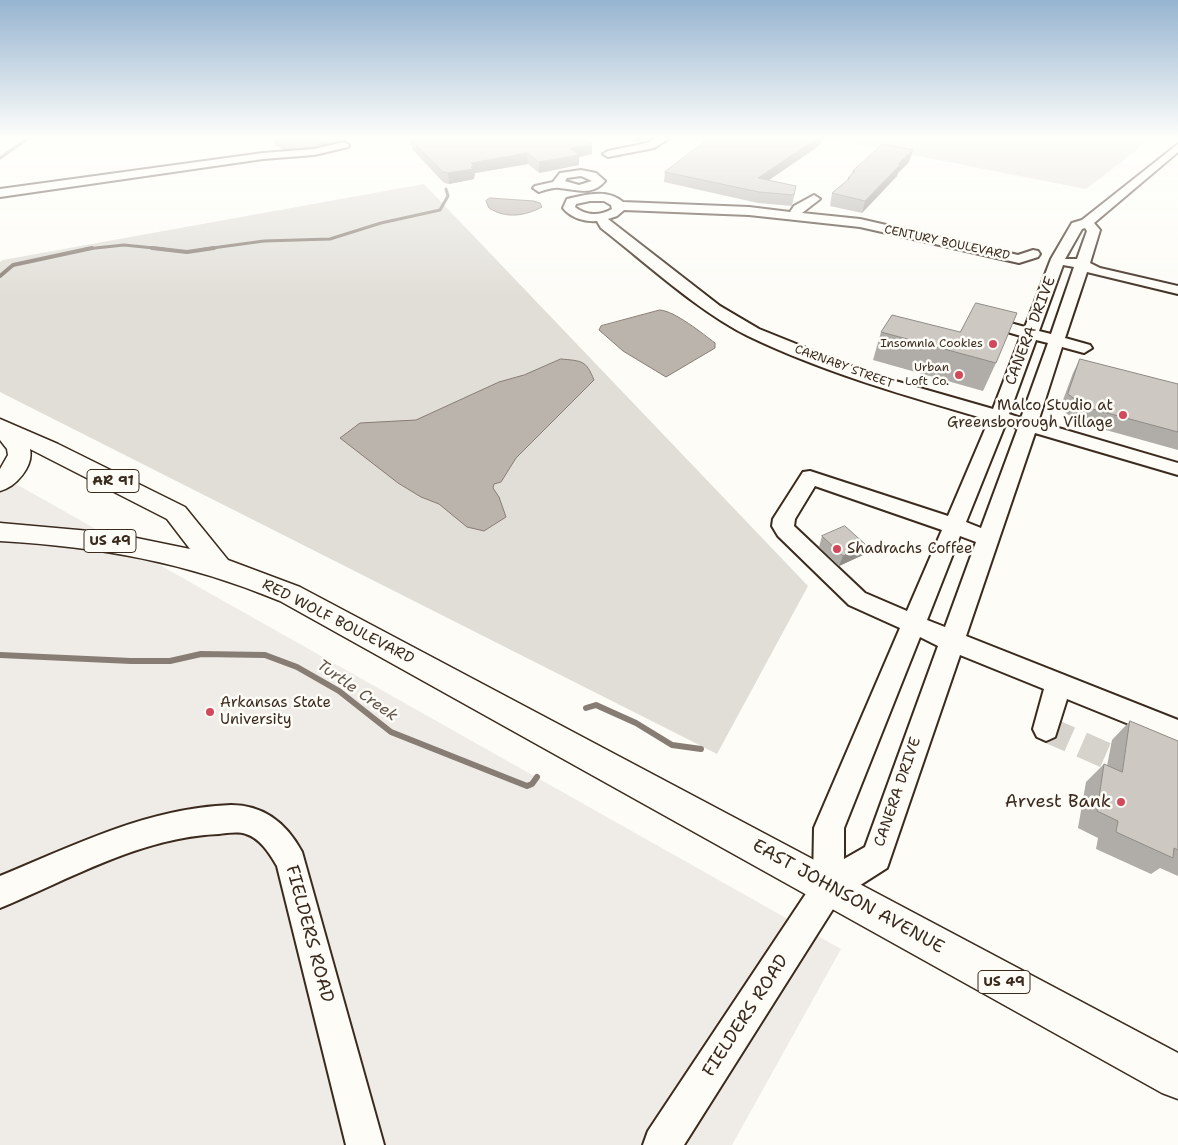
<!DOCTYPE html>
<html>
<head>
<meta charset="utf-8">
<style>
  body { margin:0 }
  canvas { display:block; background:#fdfcf7 }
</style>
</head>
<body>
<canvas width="1178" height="1145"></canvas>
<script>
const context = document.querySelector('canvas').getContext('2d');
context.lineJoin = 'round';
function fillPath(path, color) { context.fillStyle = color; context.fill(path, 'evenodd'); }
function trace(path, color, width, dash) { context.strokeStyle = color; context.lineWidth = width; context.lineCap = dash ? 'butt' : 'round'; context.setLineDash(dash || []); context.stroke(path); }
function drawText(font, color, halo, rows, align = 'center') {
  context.font = font + ' "Shantell Sans",sans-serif'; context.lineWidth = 5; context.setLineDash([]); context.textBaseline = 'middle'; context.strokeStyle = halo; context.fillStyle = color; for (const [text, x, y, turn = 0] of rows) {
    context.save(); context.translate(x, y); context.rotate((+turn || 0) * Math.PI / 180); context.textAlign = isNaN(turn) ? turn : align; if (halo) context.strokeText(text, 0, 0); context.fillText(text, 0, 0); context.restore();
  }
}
const built = new Path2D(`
  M0,475L841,949L732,1145H0Z`);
const green = new Path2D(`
  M821,137H1148L1137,150L1086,189Z
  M424,184L808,586L717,754L0,392V262L3,260Z`);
const water = new Path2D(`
  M275,137H344C329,152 293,155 276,145Z
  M490,198L534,201L540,203L542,207C525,216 506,219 489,208L486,201Z
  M660,310C675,311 703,334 715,343V348L666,377L623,351L599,330L601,326Z
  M561,359C582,361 586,360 594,380L516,458L501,482L494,484L493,488L499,497L506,517L484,531L467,527L439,504L421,497L398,483L340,438L360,423L416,420L499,382L524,375Z`);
const streamFar2 = new Path2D(`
  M0,158L30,137
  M86,249L124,245L164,249
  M205,249L264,241L330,239L381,223L440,210L448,196L446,189`);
const streamFar1 = new Path2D(`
  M152,248L187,252L214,248
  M0,276L13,265L92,248`);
const stream = new Path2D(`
  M0,655L131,661H170L201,654L265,655L297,667L339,691L391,732L527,786L532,784L537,777
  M586,708L596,705L636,723L672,745L701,749`);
const minorTunnel = new Path2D(`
  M1046,729L1178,787`);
const minor = new Path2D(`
  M658,137H671L654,148L608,157L603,154L608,151L647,143Z
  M344,142L349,145L348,147L314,155L263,159L0,197V189L263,153L314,149Z
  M1178,144V152L1094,223L1100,230L1090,263L1100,268L1178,286V294L1087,272L1065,338L1090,345L1092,348L1084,353L1062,347L1038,422L1178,463V475L1035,433L966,636L1178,720V744L1067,699L1055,737L1046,741L1037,737L1033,729L1044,689L960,655L887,868L840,898L684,1145H643L648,1131L813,883L814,828L900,628L849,605L778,536L772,526L773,519L803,472L810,471L948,516L989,420C907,396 825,373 748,336C699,312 645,262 601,228L597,221C584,222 571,218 563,208L567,199C585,195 607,188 623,202L749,207L790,212L794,206L814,195L820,199L802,213L860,219L1018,255L1033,250L1038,251L1040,254L1038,257L1019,263L860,227L749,215L624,210L617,216L608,219L720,306L759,329L871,374L993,409L1021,336L980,324L977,321L980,318L985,316L1025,327L1051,259L1072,223L1082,220ZM590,201H604L611,205L612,209C600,216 586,216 575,207L576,204ZM1085,228L1087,231L1077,259H1065L1082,229ZM1063,265L1074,267L1051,334L1039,331ZM1036,340L1048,343L1021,418L1009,414ZM1005,425L1018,428L981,528L966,522ZM815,486L942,530L907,611L865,593L794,526L795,519ZM960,536L976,542L945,627L927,620ZM920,637L938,646L865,847L844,859V828Z
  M581,170L596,173L605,181C592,197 576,189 559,188C553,187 545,190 539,192L533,188L535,186L553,182L560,173ZM581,176L592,181L579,185L565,181L567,178Z
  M231,805C264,805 287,824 302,852L384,1145H346L277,866C270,854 260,838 246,834C238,831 227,833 219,834C141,837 70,879 0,908V876C75,845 148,808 231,805Z`);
const highway = new Path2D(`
  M0,419L58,444L185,507L228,560L300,587L1178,1053V1099L1162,1093L280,601C185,562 102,547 0,541V523L112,533L190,549L167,519L30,449C34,466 16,487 0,491V469L8,455L7,449L0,440Z`);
const wall = new Path2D(`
  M410,137H583L592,154L579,157V165L539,173L528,164L475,173L474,179L449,184L444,183L413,150L412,146L411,145Z
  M622,137H647L637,142Z
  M820,145L769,180L796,186L792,206L758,203L664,182L665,172Z
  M909,162L898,173L897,176L862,213L830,206L832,193L847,181L848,178L852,173L853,171Z
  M881,332H960L996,363L983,391L873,360Z
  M1080,359L1178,384V450L1077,422L1060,408L1073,373Z
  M822,536L863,555L839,566L819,547Z
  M1130,721L1178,741V876L1160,868L1151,874L1096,849L1098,838L1078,828L1086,782L1104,764L1107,766L1112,740Z`);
const shadedWall = new Path2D(`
  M637,137H647L637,142Z
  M819,137H822L820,145L756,189L758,178Z
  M592,144V154L579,157V165L539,173V162L570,148Z
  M913,150L909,162L898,173L897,176L862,213L865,201L898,164Z
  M527,153L528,164L475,173L474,179L449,184L448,173L471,163Z
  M866,545L863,555L839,566L843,556Z`);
const building = new Path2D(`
  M412,137H583L592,144L570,148L579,155L539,162L527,153L471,163L474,166L471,167L473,169L448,173L443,172L411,140H414Z
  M711,137H819L758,178L796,186L794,195L759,192L665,172Z
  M883,144L913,150L898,164L900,165L865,201L832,193L850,178H848L855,171H853Z
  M976,303L1017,313L996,363L881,332L892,315L960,332Z
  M1080,359L1178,384V432L1085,407L1068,394Z
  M845,526L866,545L843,556L822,536Z
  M1130,721L1178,741V850L1174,848L1173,858L1116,832L1118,821L1097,811L1104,764L1122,772Z`);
const markers = [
  [993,344,5,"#d1495b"],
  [959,375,5,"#d1495b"],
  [1123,415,5,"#d1495b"],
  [837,549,5,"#d1495b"],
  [210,712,5,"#d1495b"],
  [1121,802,5,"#d1495b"]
];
const farStreetnames = [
  ["CENTURY BOULEVARD",947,243,12],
  ["CARNABY STREET",844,367,20]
];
const farPoinames = [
  ["Insomnia Cookies",983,344],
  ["Urban",949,368],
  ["Loft Co.",949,382]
];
const shields = [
  [113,481,52],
  [110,541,52],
  [1004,982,52]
];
const shieldNames = [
  ["AR 91",113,481],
  ["US 49",110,541],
  ["US 49",1004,982]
];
const streetNames = [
  ["CANERA DRIVE",1031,331,-69],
  ["RED WOLF BOULEVARD",338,622,27],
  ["CANERA DRIVE",898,792,-71]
];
const poiNames = [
  ["Malco Studio at",1113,406,"right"],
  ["Greensborough Village",1113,423,"right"],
  ["Shadrachs Coffee",847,549],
  ["Arkansas State",220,703],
  ["University",220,720]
];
const waterNames = [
  ["Turtle Creek",357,691,35]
];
const nearPoinames = [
  ["Arvest Bank",1111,802]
];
const nearStreetnames = [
  ["EAST JOHNSON AVENUE",848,897,29],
  ["FIELDERS ROAD",309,934,75],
  ["FIELDERS ROAD",746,1016,-57]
];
fillPath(built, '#efece7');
fillPath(green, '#e1ded7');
fillPath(water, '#bbb4ad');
trace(water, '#887d74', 1);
trace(streamFar2, '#887d74', 3);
trace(streamFar1, '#887d74', 4);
trace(stream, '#887d74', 6);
trace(minorTunnel, '#d6d2cc', 26, [26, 13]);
trace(minor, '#3b2a1e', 4);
trace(highway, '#3b2a1e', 3);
fillPath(minor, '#fdfcf7');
fillPath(highway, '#fdfcf7');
fillPath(wall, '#b0aca7');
fillPath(shadedWall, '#908c88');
fillPath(building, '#cdc8c2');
trace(building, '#908c88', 1);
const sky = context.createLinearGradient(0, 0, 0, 298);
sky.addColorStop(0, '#96b4d0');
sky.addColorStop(0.46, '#fefefb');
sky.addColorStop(1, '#fefefb00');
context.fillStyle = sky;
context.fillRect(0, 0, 1178, 298);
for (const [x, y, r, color] of markers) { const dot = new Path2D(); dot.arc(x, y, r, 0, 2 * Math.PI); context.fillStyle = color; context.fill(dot); trace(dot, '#fdfcf7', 2); }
drawText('12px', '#3b2a1e', '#fdfcf7', farStreetnames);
drawText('12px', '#3b2a1e', '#fdfcf7', farPoinames, 'right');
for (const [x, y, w] of shields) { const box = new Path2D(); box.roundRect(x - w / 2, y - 11.5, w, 23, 4); context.fillStyle = '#fdfcf7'; context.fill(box); trace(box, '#3b2a1e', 1); }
drawText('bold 14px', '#3b2a1e', null, shieldNames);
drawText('15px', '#3b2a1e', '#fdfcf7', streetNames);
drawText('15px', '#3b2a1e', '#fdfcf7', poiNames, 'left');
drawText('italic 16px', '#615349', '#fdfcf7', waterNames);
drawText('18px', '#3b2a1e', '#fdfcf7', nearPoinames, 'right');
drawText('18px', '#3b2a1e', '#fdfcf7', nearStreetnames);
</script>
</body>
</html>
